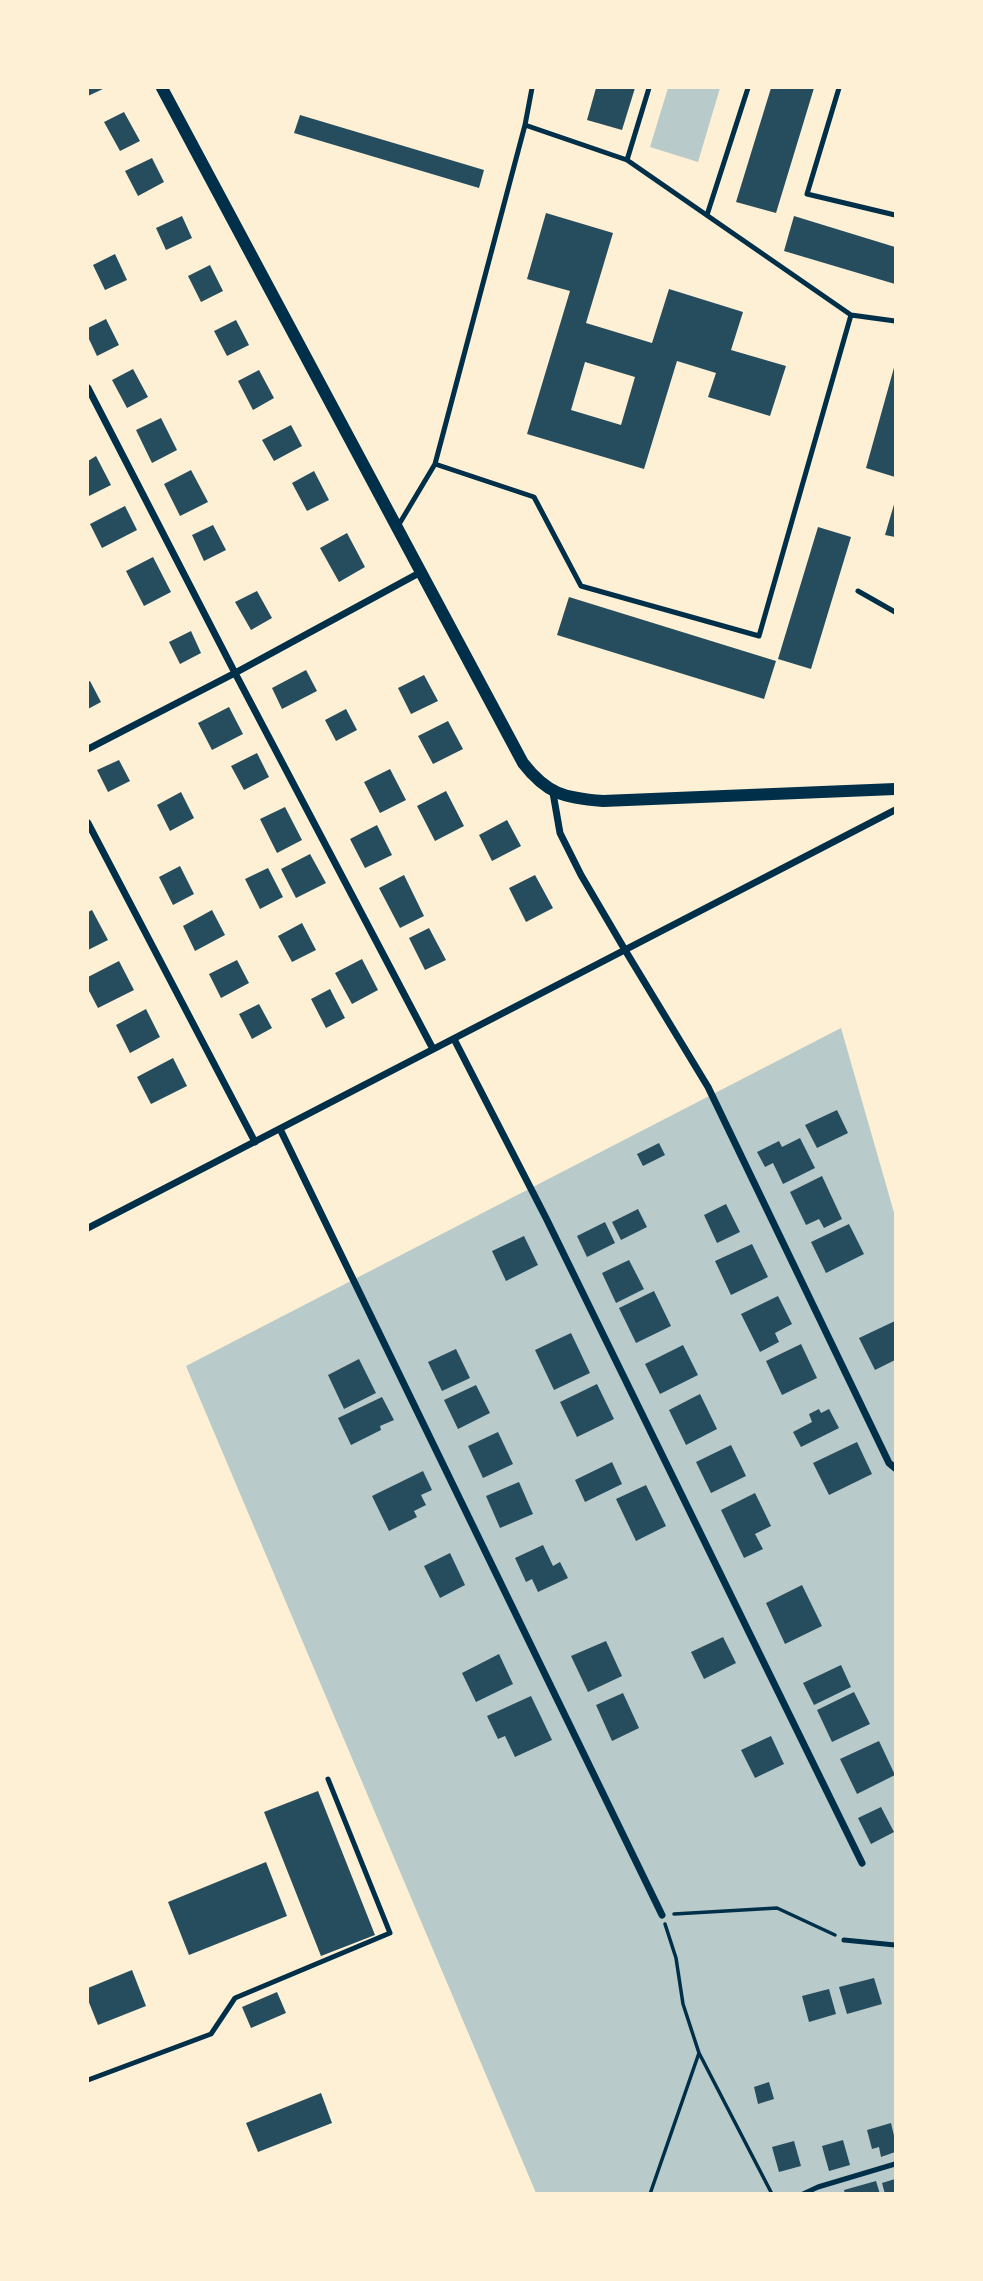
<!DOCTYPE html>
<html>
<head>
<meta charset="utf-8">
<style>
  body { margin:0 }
  #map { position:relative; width:983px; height:2281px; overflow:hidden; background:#fdf0d5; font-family:"Libre Baskerville",serif }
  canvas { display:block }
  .frame { position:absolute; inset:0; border:89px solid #fdf0d5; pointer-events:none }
</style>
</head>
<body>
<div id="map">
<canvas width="983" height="2281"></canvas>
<div class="frame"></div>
</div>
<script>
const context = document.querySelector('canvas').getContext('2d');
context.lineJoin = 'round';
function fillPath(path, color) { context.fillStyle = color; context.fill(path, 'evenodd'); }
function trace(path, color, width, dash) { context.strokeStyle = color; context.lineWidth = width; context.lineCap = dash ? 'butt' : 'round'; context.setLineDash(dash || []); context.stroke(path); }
const green = new Path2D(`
  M668,88H720L698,162L650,147Z
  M841,1028L895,1216V2193H536L186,1366Z`);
const building = new Path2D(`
  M88,88H105L88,96Z
  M596,88H635L622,130L587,120Z
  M771,88H814L776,213L736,202Z
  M124,112L140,141L120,151L104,122Z
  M300,115L484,170L479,188L294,133Z
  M152,158L164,182L138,196L125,171Z
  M546,213L613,233L586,323L652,343L669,289L743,312L731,350L786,366L770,416L708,397L716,373L677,361L644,469L527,434L570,291L527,279ZM585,362L635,377L621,425L571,410Z
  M182,216L192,238L166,250L156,228Z
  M794,216L895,247V284L784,251Z
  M115,254L127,280L105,290L93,265Z
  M210,265L223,291L201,302L188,276Z
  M106,319L119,345L97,356L88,337V328Z
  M236,320L249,345L227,356L214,331Z
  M895,364V477L866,468Z
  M133,369L148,397L127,408L112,380Z
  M259,370L274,398L253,410L238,381Z
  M161,418L177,450L152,463L136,430Z
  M291,425L302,446L274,461L262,440Z
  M96,456L111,485L89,496L88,461Z
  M191,470L208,502L180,516L164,484Z
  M314,471L329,500L307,511L292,483Z
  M895,501V537L885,535Z
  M125,506L137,530L102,548L90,524Z
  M213,525L226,550L204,561L192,535Z
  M818,527L851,537L811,669L778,659Z
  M347,533L365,567L339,582L320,548Z
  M153,557L171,592L144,606L126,571Z
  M257,591L272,618L251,630L235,602Z
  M569,597L776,661L764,699L557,635Z
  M191,631L201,653L180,664L169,642Z
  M306,670L317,691L282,709L272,688Z
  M424,675L438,701L411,714L398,688Z
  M90,681L101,702L88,709V682Z
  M229,707L243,734L212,750L198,723Z
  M346,709L357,730L336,741L325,720Z
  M448,721L463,749L433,764L418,736Z
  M257,753L269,777L244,790L231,766Z
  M119,760L130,781L108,792L97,770Z
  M390,769L406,800L380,813L364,782Z
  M446,791L464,826L435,841L417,806Z
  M181,792L194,818L170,831L157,805Z
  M285,807L302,840L277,853L260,819Z
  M507,820L521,846L492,861L479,835Z
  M377,825L392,855L365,868L350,839Z
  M310,854L326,883L296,898L281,869Z
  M180,866L194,894L173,905L159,877Z
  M268,868L283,897L260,909L245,879Z
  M404,875L424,916L400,928L379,888Z
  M535,875L553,908L526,922L509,888Z
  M92,910L108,940L88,950V912Z
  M212,910L225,935L195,951L183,926Z
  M302,923L316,950L292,962L278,936Z
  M429,928L446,960L425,970L409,938Z
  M362,959L378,990L352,1004L335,973Z
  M237,960L249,983L221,998L209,974Z
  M119,961L134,990L98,1008L88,989V977Z
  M330,989L345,1018L326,1028L311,999Z
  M259,1004L272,1028L252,1039L239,1014Z
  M146,1009L160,1037L130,1053L116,1025Z
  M173,1058L187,1086L151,1104L137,1077Z
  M837,1110L848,1133L817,1148L805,1125Z
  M800,1138L815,1168L783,1184L773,1163L765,1167L757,1152L779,1141L782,1147Z
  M659,1143L665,1155L643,1166L637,1154Z
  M822,1176L842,1219L824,1228L819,1219L806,1225L790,1192Z
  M726,1204L740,1232L717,1243L704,1215Z
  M638,1209L647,1227L621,1240L612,1222Z
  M605,1222L615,1243L587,1257L577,1236Z
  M849,1224L864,1254L826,1273L811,1242Z
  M524,1236L538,1265L506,1281L492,1251Z
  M752,1244L768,1277L731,1295L715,1261Z
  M629,1260L644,1289L616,1303L602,1273Z
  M654,1291L671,1326L636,1343L619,1308Z
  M778,1296L792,1324L775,1333L779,1342L760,1352L741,1314Z
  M895,1321V1360L875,1370L859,1338Z
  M571,1333L590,1373L554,1390L535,1350Z
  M801,1344L817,1378L782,1395L766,1361Z
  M683,1345L698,1375L660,1394L645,1364Z
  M456,1349L470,1378L442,1391L428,1362Z
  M359,1359L376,1393L344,1409L328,1375Z
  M597,1384L614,1419L577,1437L560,1402Z
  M476,1385L490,1413L458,1429L444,1400Z
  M700,1394L717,1429L686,1445L669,1410Z
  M382,1397L394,1420L380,1426L381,1430L351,1445L338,1418Z
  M819,1409L821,1413L829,1409L839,1428L801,1447L793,1432L812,1422L809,1414Z
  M498,1432L513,1464L483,1478L468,1446Z
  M857,1442L872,1474L829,1495L813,1463Z
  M731,1445L746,1476L711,1493L696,1462Z
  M612,1462L622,1484L585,1502L575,1480Z
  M423,1471L432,1490L421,1495L426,1505L414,1511L417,1517L389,1531L372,1496Z
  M519,1482L533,1514L500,1528L486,1496Z
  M646,1485L666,1526L636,1541L616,1499Z
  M755,1493L771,1526L755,1534L763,1549L744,1558L721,1510Z
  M543,1545L553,1566L560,1562L568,1578L538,1592L532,1579L526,1582L515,1558Z
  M450,1553L465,1585L440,1598L424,1566Z
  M802,1585L822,1626L785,1644L766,1603Z
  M723,1637L736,1663L704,1679L691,1652Z
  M606,1641L622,1676L588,1692L571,1656Z
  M499,1654L513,1684L476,1702L462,1673Z
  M841,1665L851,1687L814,1705L803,1683Z
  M854,1692L870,1724L832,1742L817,1710Z
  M623,1693L639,1728L612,1741L596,1705Z
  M531,1696L552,1740L515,1757L505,1736L498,1739L487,1716Z
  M771,1736L784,1764L755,1778L741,1750Z
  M879,1741L895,1775L857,1794L840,1759Z
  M318,1791L375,1935L321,1956L264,1812Z
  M881,1807L894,1832L871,1844L858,1818Z
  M266,1862L287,1916L189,1955L168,1902Z
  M132,1970L146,2006L98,2025L88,2000V1988Z
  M874,1978L882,2004L847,2014L839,1987Z
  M829,1989L836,2014L809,2022L802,1996Z
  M277,1992L286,2013L251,2028L242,2007Z
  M769,2082L774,2099L758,2104L754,2087Z
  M321,2093L332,2123L258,2152L246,2123Z
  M891,2123L895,2140V2152L881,2157L879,2147L872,2149L867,2130Z
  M843,2140L850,2165L829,2171L822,2146Z
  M794,2141L801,2166L779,2172L772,2147Z
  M895,2179V2194H885L882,2183Z
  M876,2181L880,2194H845L844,2190Z`);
const path = new Path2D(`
  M674,1914L777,1908L835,1935
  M665,1924L676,1958L683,2004L699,2053L772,2194
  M650,2194L699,2053`);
const service = new Path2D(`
  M532,88L525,125L627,160L649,88
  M839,88L807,194L895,215
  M707,215L748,88
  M851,315L895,321
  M435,464L525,125
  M398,526L435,464L534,497L581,586L759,636L851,315L627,160
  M858,591L895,612
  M844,1940L895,1945
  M88,2080L211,2034L235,1998L390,1933L328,1779
  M803,2194L818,2187L895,2164`);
const minor = new Path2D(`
  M88,388L235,673L433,1049
  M88,749L235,673L421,572
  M553,793L560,833L581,875L625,950L708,1087L889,1463L895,1468
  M88,823L255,1142
  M454,1039L546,1218L862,1863
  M280,1129L662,1915
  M88,1228L895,810`);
const tertiary = new Path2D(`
  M162,88L523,763C547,794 564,798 603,801L895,789`);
fillPath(green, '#b9caca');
fillPath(building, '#264d5e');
trace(path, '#003049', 3.5);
trace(service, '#003049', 5);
trace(minor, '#003049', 7);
trace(tertiary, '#003049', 12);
</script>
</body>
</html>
